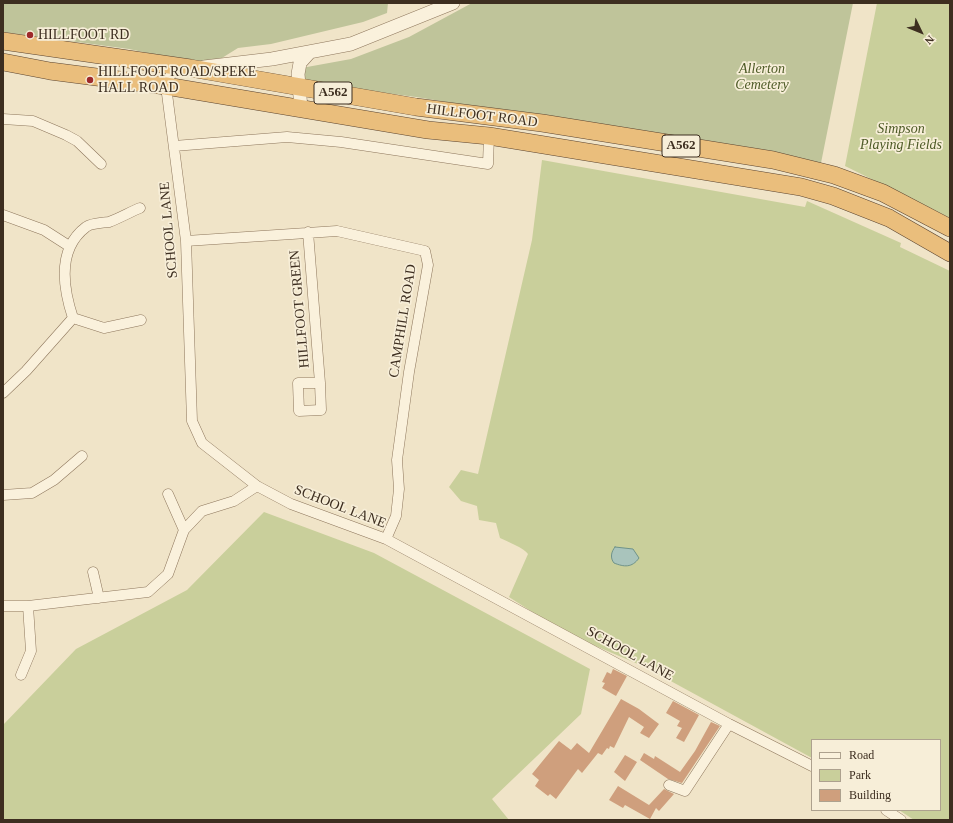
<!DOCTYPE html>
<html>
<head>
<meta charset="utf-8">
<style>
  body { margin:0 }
  #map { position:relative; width:953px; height:823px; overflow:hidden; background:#f0e4c8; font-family:Georgia,serif }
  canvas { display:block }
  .frame { position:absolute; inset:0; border:4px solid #3d2e20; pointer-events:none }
  .legend { position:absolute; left:811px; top:739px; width:130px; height:72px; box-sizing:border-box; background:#f7eed8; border:1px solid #ada18e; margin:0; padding:5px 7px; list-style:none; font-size:12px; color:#3d2e20 }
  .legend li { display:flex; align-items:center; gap:8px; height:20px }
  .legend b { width:20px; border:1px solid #ada18e }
  .north { position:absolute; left:901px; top:12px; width:40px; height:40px; -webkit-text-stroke:3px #f7eed8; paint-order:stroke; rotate:133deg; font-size:11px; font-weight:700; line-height:16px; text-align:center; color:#3d2e20 }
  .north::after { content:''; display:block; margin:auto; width:14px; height:18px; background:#3d2e20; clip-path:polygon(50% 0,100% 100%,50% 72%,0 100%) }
</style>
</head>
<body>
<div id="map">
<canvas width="953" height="823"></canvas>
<div class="frame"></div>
<ul class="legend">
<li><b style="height:5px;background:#faf1dc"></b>Road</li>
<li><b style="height:11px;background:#c9cf9b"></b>Park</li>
<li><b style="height:11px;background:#cf9f7d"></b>Building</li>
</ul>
<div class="north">N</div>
</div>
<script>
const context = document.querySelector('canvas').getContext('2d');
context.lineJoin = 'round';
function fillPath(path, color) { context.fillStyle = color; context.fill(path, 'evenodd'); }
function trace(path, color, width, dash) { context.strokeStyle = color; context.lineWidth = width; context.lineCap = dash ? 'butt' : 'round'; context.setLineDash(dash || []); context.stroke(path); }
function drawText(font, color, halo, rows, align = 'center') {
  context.font = font + ' Georgia,serif'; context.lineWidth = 3.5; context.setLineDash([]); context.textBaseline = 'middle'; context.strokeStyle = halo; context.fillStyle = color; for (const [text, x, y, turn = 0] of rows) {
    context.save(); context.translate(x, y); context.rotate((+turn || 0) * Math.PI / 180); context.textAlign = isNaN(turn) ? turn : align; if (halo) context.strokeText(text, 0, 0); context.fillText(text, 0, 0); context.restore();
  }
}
const green = new Path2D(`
  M877,3H950V218L845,166Z
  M542,160L805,207L807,201L901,243L900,247L950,271V820H914L899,810H940V740H812V758L645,667L565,633L509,597L528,554C524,548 508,542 500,538L496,523L479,520L477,506L461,501L449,487L461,470L478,474L532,240Z
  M264,512L374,553L590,669L581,714L492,799L509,820H3V725L76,649L187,590Z`);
const cemetery = new Path2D(`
  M3,3H388L387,13L363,22L271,44L238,48L209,66L129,49L3,32Z
  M472,3H853L821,163L416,97L294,81L296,69L351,59L409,37Z`);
const water = new Path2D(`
  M615,547L633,549L639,558C632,568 624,567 614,563C610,558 611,552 615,547Z`);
const building = new Path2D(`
  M613,669L627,676L616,696L602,688L605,683L602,682L607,672L611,674Z
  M621,699L639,709L659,724L649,738L640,733L644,727L629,717L614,748L610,746L609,749L607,748L602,755L598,753L582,773L578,769L556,799L550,794L548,796L535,786L539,780L532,774L559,741L571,750L577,743L589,753Z
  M673,701L699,715L684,742L676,738L682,728L677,726L680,721L666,713Z
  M711,722L720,726L682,783L668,779L640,760L644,753L654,759L655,756L680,772L695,751Z
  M625,755L637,762L625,781L614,772Z
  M618,786L649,805L664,789L674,794L659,811L656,808L650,819L625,805L623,808L609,800Z`);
const minor = new Path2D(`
  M174,66L166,86L186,241L192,421L202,443L257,486L291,504L386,539L729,724L812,766
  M3,119L33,121L66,135L77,141L101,164
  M174,146L287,137L341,142L488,164L489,136
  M3,215L44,230L69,246
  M308,232L320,383L321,410L299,411L298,383H320
  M186,241L337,231L425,251L428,265L409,372L397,460L399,489L396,516L386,539
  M73,318L104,328L141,320
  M3,393L26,371L73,318C63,288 57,249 86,227C91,223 102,223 109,222C120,218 130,212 140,208
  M168,494L184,530
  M3,495L32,493L54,480L82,456
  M93,572L99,598
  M3,606H28L148,592L168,574L184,530L202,511L234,501L257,486
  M21,675L31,651L28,606
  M669,785L685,791L729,724
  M886,810L901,820`);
const tertiary = new Path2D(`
  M204,67L272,59L351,44L453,3
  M301,108L298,74L300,63L310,52`);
const trunk = new Path2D(`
  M3,41L190,68L416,107L542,123L773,160L834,175L883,193L950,228
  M3,62L50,71L166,86L428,130L489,136L801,187L833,196L889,218L950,253`);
const markers = [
  [30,35,4,"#9e2a2b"],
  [90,80,4,"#9e2a2b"]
];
const shields = [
  [333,93,38],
  [681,146,38]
];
const shieldNames = [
  ["A562",333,93],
  ["A562",681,146]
];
const poiNames = [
  ["HILLFOOT RD",38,35],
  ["HILLFOOT ROAD/SPEKE",98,72],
  ["HALL ROAD",98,88]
];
const parkNames = [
  ["Allerton",762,69],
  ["Cemetery",762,85],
  ["Simpson",901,129],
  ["Playing Fields",901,145]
];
const streetNames = [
  ["HILLFOOT ROAD",482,116,7],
  ["SCHOOL LANE",169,230,-95],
  ["HILLFOOT GREEN",300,309,-95],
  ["CAMPHILL ROAD",403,321,-81],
  ["SCHOOL LANE",340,507,21],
  ["SCHOOL LANE",630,654,29]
];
fillPath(green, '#c9cf9b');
fillPath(cemetery, '#bfc49a');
fillPath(water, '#a9c4bc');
trace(water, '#6f938a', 1);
fillPath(building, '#cf9f7d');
trace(minor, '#8d765c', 11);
trace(tertiary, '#8d765c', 14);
trace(trunk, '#5b4430', 18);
trace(minor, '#faf1dc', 10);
trace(tertiary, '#faf1dc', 13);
trace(trunk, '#eabe7c', 17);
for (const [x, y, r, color] of markers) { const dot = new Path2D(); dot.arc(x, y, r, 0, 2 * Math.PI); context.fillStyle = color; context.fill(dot); trace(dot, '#f7eed8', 1.5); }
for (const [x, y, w] of shields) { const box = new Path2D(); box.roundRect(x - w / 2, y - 11, w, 22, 3); context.fillStyle = '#f7eed8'; context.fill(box); trace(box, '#3d2e20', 1); }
drawText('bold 13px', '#3d2e20', null, shieldNames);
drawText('14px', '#3d2e20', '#f7eed8', poiNames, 'left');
drawText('italic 14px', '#4d5a26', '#f7eed8', parkNames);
drawText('14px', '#3d2e20', '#f7eed8', streetNames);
</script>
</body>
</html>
